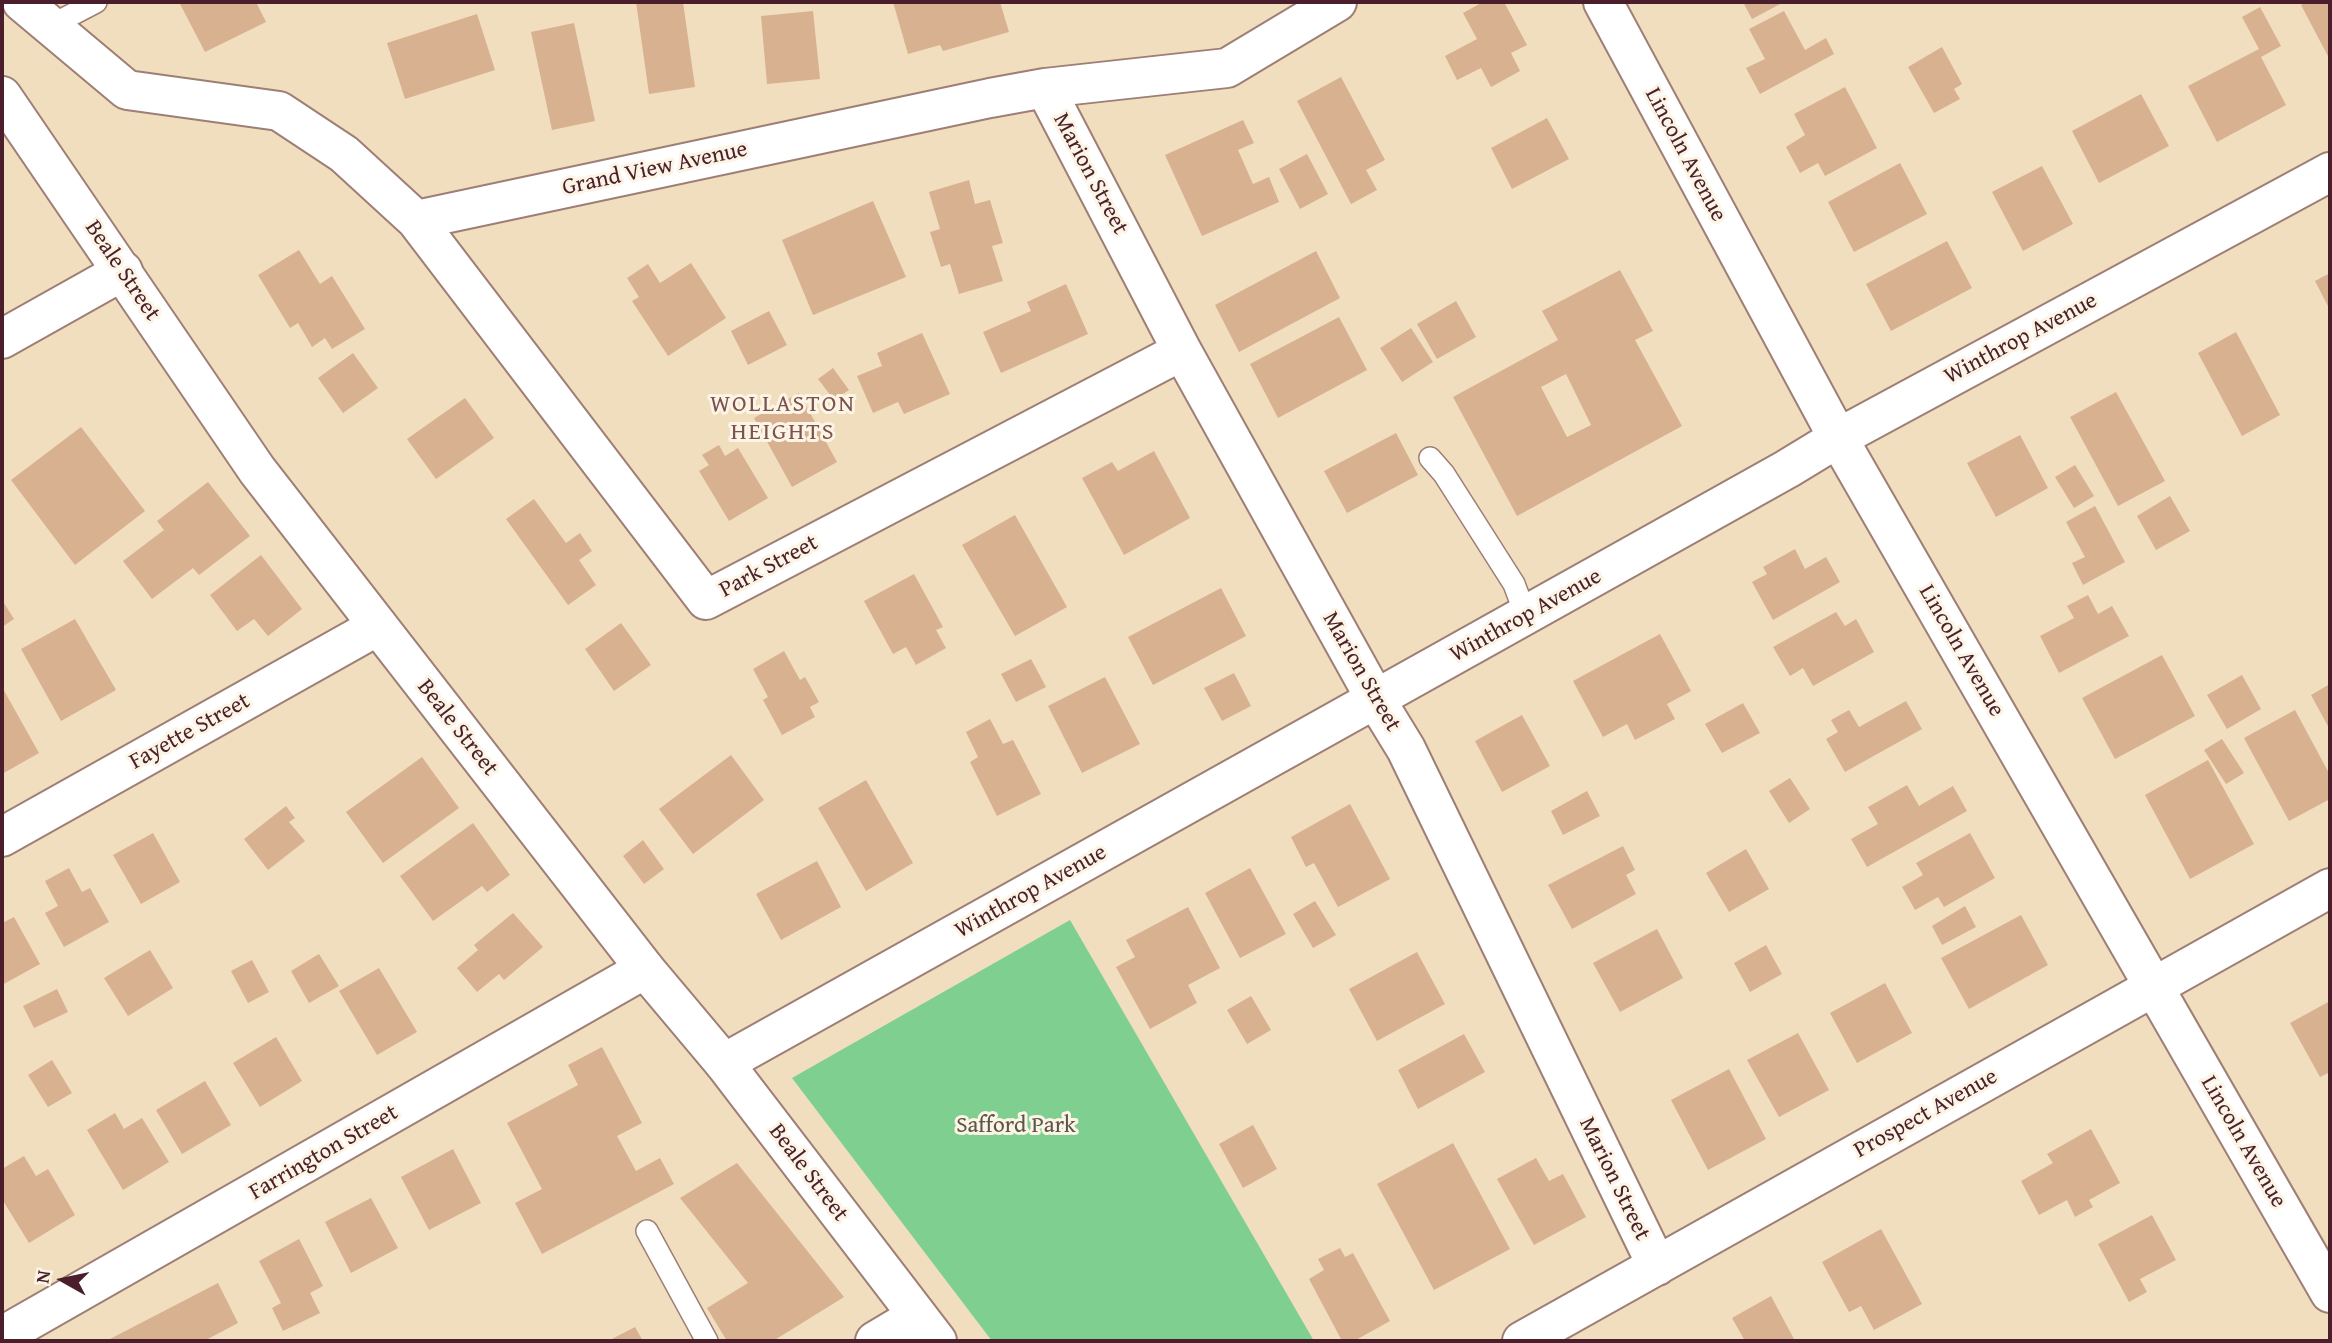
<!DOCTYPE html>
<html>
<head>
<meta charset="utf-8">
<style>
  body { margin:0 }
  #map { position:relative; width:2332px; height:1343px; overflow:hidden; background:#f1debf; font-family:"Gentium Book Plus",serif }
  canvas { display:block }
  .frame { position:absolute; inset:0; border:4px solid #4a1f2b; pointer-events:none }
  .north { position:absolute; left:28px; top:1245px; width:70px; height:70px; -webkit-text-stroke:5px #fcf5e5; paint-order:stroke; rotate:279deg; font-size:19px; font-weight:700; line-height:28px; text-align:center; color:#4a1f2b }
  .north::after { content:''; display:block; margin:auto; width:24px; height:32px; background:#4a1f2b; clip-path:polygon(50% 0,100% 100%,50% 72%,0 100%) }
</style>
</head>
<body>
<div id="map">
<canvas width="2332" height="1343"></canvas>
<div class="frame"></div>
<div class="north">N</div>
</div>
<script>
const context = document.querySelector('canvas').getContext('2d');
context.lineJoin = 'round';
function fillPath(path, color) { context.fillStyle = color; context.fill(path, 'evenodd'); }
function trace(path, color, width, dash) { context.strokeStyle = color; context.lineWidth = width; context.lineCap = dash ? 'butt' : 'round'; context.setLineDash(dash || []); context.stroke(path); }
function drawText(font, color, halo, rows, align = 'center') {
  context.font = font + ' "Gentium Book Plus",serif'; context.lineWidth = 6; context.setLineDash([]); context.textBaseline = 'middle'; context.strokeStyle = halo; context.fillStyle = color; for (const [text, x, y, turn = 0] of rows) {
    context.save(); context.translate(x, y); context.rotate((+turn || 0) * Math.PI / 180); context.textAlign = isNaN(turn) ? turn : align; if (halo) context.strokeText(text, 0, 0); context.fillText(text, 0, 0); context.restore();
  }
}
const green = new Path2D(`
  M1070,920L1314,1341H992L792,1078Z`);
const building = new Path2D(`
  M179,2H256L266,22L205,52Z
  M636,2H683L695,87L649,94Z
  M893,2H1000L1009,32L943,51L940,45L908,54Z
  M1483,2H1504L1527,45L1511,53L1520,71L1491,87L1481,68L1457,80L1445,56L1477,39L1463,13Z
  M1743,2H1784L1752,19Z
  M2306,2H2330V60L2301,5Z
  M2260,7L2281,46L2261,57L2286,105L2217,142L2188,86L2259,49L2242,17Z
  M813,11L820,79L767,84L761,16Z
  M1784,11L1805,50L1826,38L1834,54L1760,94L1746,68L1765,59L1749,29Z
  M477,14L495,70L405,99L387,43Z
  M574,23L595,121L552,130L531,32Z
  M1942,47L1962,84L1954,89L1960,99L1934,113L1908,67Z
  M1341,77L1385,160L1366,170L1377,190L1351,204L1297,101Z
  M1845,87L1877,148L1825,176L1818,163L1800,173L1786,147L1805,135L1794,114Z
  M2141,94L2169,146L2099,183L2072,131Z
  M1547,118L1569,159L1512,189L1491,148Z
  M1243,120L1254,143L1238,150L1253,184L1269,177L1279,202L1202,236L1165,155Z
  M1307,154L1328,194L1300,209L1279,169Z
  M1900,163L1927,214L1854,252L1828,202Z
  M2042,166L2073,224L2023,251L1992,192Z
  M969,180L975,204L990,200L1003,243L992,246L1003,281L959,294L950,264L941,267L930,232L940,229L929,192Z
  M873,201L906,277L813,315L782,240Z
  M1947,241L1972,288L1891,331L1866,284Z
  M299,250L320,284L332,276L365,329L332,349L325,338L312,347L298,323L290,328L258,275Z
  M1316,251L1340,298L1239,352L1215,305Z
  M691,263L726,318L668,356L632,301L639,297L627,278L648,264L660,283Z
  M1620,270L1653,331L1635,340L1682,426L1517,516L1453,397L1558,340L1542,311ZM1566,374L1591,425L1567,437L1541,387Z
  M2330,273V310L2315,281Z
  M1066,284L1088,334L1001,373L983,332L1031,311L1027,302Z
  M1456,301L1476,337L1437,359L1417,324Z
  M769,311L787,345L748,365L731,331Z
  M1339,317L1367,370L1278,418L1250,364Z
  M1411,328L1433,362L1402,382L1380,348Z
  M2236,332L2280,415L2242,436L2198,353Z
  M922,333L950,394L904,414L898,402L873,413L857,376L882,366L877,353Z
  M353,353L378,388L343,413L318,378Z
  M833,368L849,390L834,400L818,379Z
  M2116,392L2165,481L2118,506L2070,417Z
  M799,393L837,462L792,487L754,418Z
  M465,398L494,438L436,479L407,439Z
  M81,427L145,511L75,565L11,480Z
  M1396,433L1418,475L1347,513L1324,471Z
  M2020,435L2048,488L1996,517L1967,463Z
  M719,445L725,456L738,448L768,498L729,521L699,471L709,465L702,455Z
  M1154,451L1190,518L1124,555L1082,478L1112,462L1118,471Z
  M2075,465L2094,496L2074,508L2055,477Z
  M208,482L250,536L199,575L193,568L152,599L123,561L164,530L157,521Z
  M2170,496L2190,531L2156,550L2137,516Z
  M534,499L566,543L580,533L592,551L579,560L596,585L568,605L506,519Z
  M2095,506L2125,562L2083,585L2072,563L2085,557L2066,522Z
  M1015,515L1067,607L1015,636L962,545Z
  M1795,549L1805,569L1826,557L1840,582L1773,620L1752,582L1767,574L1763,567Z
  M261,555L302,609L268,636L254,619L237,631L210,595Z
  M914,574L943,627L936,630L946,648L916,665L906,647L893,654L864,601Z
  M1221,588L1246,636L1153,685L1128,637Z
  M2088,595L2098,614L2112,606L2129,636L2059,673L2040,636L2074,618L2067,606Z
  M2,600L14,619L2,627Z
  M1836,612L1845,626L1856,619L1874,652L1813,686L1803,668L1790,676L1773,647Z
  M75,619L116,690L61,721L21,649Z
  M621,623L651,665L614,691L585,649Z
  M1660,634L1691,691L1667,704L1675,719L1635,740L1627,724L1603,737L1573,681Z
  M784,651L800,680L805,677L819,702L810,707L815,717L782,735L763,700L768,697L753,669Z
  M2162,655L2195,716L2115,759L2082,698Z
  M1031,659L1046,687L1016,702L1001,674Z
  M1234,673L1251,706L1222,721L1204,688Z
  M2242,675L2261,709L2227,729L2207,695Z
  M1105,677L1140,744L1082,773L1048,706Z
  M2330,684V730L2311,695Z
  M2,687L39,753L2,774Z
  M1906,701L1922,729L1845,772L1826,739L1838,732L1831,720L1849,710L1859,727Z
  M1743,703L1760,733L1722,753L1705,724Z
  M2295,710L2330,775V799L2289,821L2244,738Z
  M1522,715L1550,766L1502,792L1475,741Z
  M990,719L1003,744L1013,740L1041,794L997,816L970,762L978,757L966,732Z
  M2222,739L2244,773L2226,784L2204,750Z
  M731,755L764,800L693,854L659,809Z
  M422,757L459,808L383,863L346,812Z
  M2208,760L2254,844L2190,879L2145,795Z
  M1790,778L1810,809L1789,823L1769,791Z
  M866,780L913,863L866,891L818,808Z
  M1907,785L1919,806L1953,786L1967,811L1867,867L1851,839L1878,824L1868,807Z
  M1587,791L1600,816L1563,835L1551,811Z
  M1350,804L1390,879L1338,907L1314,863L1306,867L1291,837Z
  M286,806L295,818L289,822L305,841L268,870L244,839Z
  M473,823L510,875L487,892L482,886L433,921L400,876Z
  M153,833L180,882L141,904L113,855Z
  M1970,833L1995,878L1944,907L1938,897L1915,910L1902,887L1923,875L1916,863Z
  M643,840L664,869L644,884L623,856Z
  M1623,846L1635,870L1626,875L1636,894L1572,929L1548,885Z
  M1746,849L1769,889L1729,912L1706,873Z
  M817,861L841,907L781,940L756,894Z
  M69,868L82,892L90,888L109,922L64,947L45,913L58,906L45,881Z
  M1250,868L1286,934L1240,958L1205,893Z
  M1315,901L1336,935L1313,948L1293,914Z
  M1965,906L1976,927L1942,945L1932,926Z
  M1188,907L1220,968L1188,985L1197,1003L1150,1029L1116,967L1135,957L1126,940Z
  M513,913L543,947L504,980L499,974L477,992L457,968L478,950L474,945Z
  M2021,915L2048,965L1969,1009L1941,958Z
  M14,917L40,964L2,985V923Z
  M1657,929L1683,978L1620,1012L1593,963Z
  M1766,945L1782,974L1750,992L1734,963Z
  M150,950L173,988L128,1016L104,978Z
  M1417,952L1445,1004L1377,1041L1349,989Z
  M319,954L339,986L309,1003L291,971Z
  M252,960L269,992L248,1003L231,971Z
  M379,968L417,1032L377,1055L339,991Z
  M1885,983L1912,1033L1857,1063L1830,1013Z
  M57,989L68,1012L34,1028L23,1006Z
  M1251,996L1271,1030L1247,1044L1227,1010Z
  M2330,1001V1072L2320,1077L2290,1023Z
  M1798,1033L1829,1090L1779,1117L1747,1060Z
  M1464,1034L1485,1072L1418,1109L1398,1070Z
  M276,1037L302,1081L260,1107L233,1063Z
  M602,1047L642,1123L617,1136L636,1171L660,1158L674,1184L542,1254L515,1203L542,1189L507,1123L578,1085L568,1065Z
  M52,1060L72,1093L48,1107L28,1075Z
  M1729,1069L1766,1139L1708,1170L1671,1100Z
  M205,1081L231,1125L182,1154L156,1110Z
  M115,1113L124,1129L142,1118L169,1162L123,1190L87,1130Z
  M1253,1125L1277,1169L1243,1188L1219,1144Z
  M2091,1129L2120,1183L2089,1200L2093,1207L2075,1217L2067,1200L2039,1215L2021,1181L2053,1163L2047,1154Z
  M1453,1143L1510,1249L1434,1290L1377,1184Z
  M453,1149L481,1203L429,1230L401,1177Z
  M24,1156L36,1176L48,1169L75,1215L29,1243L2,1199V1169Z
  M1536,1158L1549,1181L1563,1174L1586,1217L1534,1245L1497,1179Z
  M737,1163L844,1297L773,1341H727L707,1308L748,1283L680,1198Z
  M371,1198L398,1248L351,1273L325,1222Z
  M2152,1215L2176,1260L2140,1279L2147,1292L2129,1302L2098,1244Z
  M1881,1229L1922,1304L1874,1330L1861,1306L1849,1312L1822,1262Z
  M299,1239L323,1286L310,1293L320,1313L283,1331L272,1308L281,1303L259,1261Z
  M1340,1248L1345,1257L1353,1253L1390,1321L1354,1341H1342L1309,1279L1324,1270L1318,1259Z
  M218,1283L238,1323L204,1341H111L110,1339Z
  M1771,1296L1795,1341H1745L1732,1318Z
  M635,1327L643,1341H608Z`);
const lane = new Path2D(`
  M52,25L96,2
  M1430,458L1444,474L1514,584L1526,616
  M647,1231L707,1341`);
const street = new Path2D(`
  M22,2L127,90L279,111L344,154L416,220L706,600L1182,351
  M1603,2L1838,438L2330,1293
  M1045,88L1182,351L1376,700L1406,749L1657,1266
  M416,220L990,98L1045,88L1227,68L1337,2
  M2,339L123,271
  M2,837L378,626
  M724,1063L1787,469L1838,438L2330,172
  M2,1336L645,969
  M875,1341L917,1316
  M1522,1341L2330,888`);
const secondary = new Path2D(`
  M2,96L257,470L645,969L724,1063L937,1341`);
const streetNames = [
  ["Lincoln Avenue",1685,155,62],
  ["Grand View Avenue",655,169,-12],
  ["Marion Street",1090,174,62],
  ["Beale Street",122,271,56],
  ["Winthrop Avenue",2021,339,-28],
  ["Park Street",769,567,-28],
  ["Winthrop Avenue",1526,616,-29],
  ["Lincoln Avenue",1961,651,60],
  ["Marion Street",1361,672,60],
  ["Beale Street",457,728,52],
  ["Fayette Street",190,732,-29],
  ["Winthrop Avenue",1031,892,-29],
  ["Prospect Avenue",1926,1114,-29],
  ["Lincoln Avenue",2243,1142,60],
  ["Farrington Street",324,1153,-30],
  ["Beale Street",808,1173,53],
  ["Marion Street",1614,1179,64]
];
const parkNames = [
  ["Safford Park",1016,1126]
];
const neighbourhoodNames = [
  ["WOLLASTON",783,405],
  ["HEIGHTS",783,433]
];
fillPath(green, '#7ecf90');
fillPath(building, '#d8b190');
trace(lane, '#9e7e75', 24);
trace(street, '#9e7e75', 42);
trace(secondary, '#9e7e75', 42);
trace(lane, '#fff', 21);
trace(street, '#fff', 38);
trace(secondary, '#fff', 38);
drawText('23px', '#4a1f2b', '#fcf5e5', streetNames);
drawText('23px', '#5a5449', '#fcf5e5', parkNames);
context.letterSpacing = '2px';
drawText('24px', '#7c524e', '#fcf5e5', neighbourhoodNames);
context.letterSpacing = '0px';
</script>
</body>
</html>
